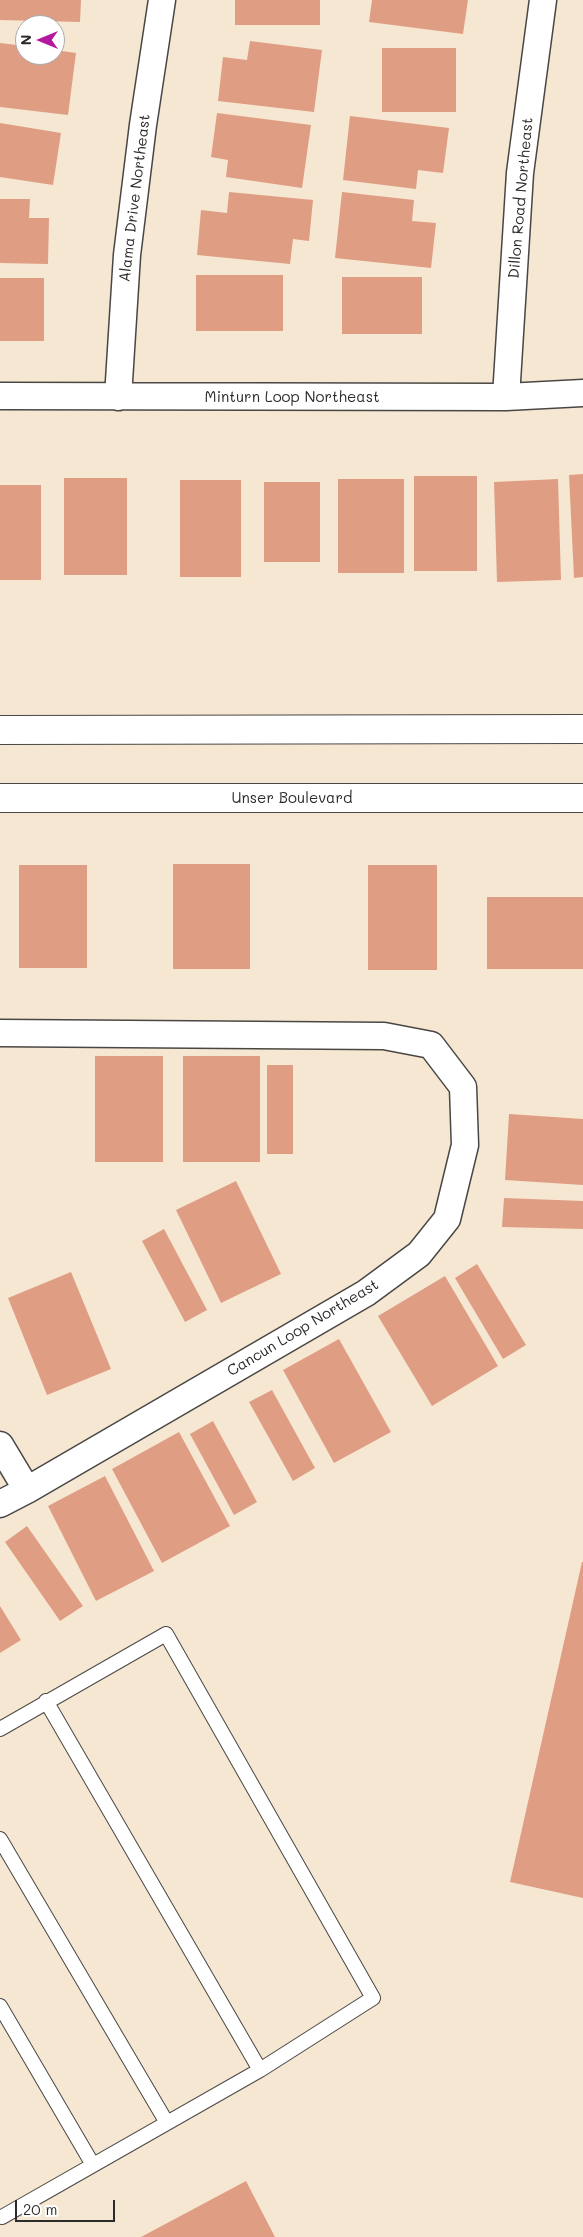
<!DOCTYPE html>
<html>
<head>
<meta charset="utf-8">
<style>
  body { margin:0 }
  #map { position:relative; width:583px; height:2237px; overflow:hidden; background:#f6e7d3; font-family:Mali,sans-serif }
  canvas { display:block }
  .north { position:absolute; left:15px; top:15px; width:50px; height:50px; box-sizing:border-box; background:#fff; border:1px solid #aaa; border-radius:50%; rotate:270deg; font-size:14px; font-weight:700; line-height:20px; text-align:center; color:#2b2b2b }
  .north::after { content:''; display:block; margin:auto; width:18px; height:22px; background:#b5179e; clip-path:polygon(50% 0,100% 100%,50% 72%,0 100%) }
  .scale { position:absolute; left:15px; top:2200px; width:100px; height:22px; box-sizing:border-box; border:2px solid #2b2b2b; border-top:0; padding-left:6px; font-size:15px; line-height:18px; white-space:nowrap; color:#2b2b2b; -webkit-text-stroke:4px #fff; paint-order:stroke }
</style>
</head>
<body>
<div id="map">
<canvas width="583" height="2237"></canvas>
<div class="north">N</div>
<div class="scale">20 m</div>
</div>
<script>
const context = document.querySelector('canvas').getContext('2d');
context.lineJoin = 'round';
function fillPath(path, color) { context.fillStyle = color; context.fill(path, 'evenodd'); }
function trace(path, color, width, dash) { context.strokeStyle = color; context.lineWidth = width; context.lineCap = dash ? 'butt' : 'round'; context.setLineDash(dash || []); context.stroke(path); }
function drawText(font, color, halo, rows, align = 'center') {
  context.font = font + ' Mali,sans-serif'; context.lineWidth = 4; context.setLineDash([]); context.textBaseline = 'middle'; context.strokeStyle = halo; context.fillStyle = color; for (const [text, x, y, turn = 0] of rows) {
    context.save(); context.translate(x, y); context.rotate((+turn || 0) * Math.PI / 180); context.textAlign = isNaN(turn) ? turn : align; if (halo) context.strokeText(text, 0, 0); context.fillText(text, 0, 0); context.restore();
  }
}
const building = new Path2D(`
  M0,0H81L80,22L0,20Z
  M235,0H320V25H235Z
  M372,0H468L463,34L369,22Z
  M250,41L322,50L314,112L218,101L223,57L247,60Z
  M0,43L25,46V55H55V50L76,53L68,115L0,107Z
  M382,48H456V112H382Z
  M217,113L311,125L302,188L226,177L228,160L211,157Z
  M350,116L449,128L443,173L418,170L416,189L343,180Z
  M0,123L61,133L53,185L0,177Z
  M229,192L313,200L309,241L293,239L290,264L197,255L201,210L227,213Z
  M342,192L414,200L412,221L436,223L431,268L335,258Z
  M0,199H30L29,218H49L48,264L0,263Z
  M196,275H283V331H196Z
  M342,277H422V334H342Z
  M0,278H44V341H0Z
  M583,474V577L574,578L569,475Z
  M414,476H477V571H414Z
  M64,478H127V575H64Z
  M338,479H404V573H338Z
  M558,479L561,580L497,582L494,482Z
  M180,480H241V577H180Z
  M264,482H320V562H264Z
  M0,485H41V580H0Z
  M173,864H250V969H173Z
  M19,865H87V968H19Z
  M368,865H437V970H368Z
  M487,897H583V969H487Z
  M95,1056H163V1162H95Z
  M183,1056H260V1162H183Z
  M267,1065H293V1154H267Z
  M509,1114L583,1119V1185L505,1180Z
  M236,1181L281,1274L221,1303L176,1210Z
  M504,1198L583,1201V1229L502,1227Z
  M164,1229L207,1310L185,1322L142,1241Z
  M477,1264L526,1345L503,1359L455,1278Z
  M71,1272L111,1369L47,1395L8,1298Z
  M445,1276L498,1366L432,1406L378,1316Z
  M339,1339L391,1432L334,1463L283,1370Z
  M272,1390L315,1468L293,1481L249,1402Z
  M213,1421L257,1502L234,1515L190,1434Z
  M179,1432L230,1526L162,1563L112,1469Z
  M105,1476L154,1571L96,1601L48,1506Z
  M27,1526L83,1606L60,1621L5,1542Z
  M582,1562H583V1898L510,1882Z
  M0,1606L21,1640L0,1653Z
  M246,2181L275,2237H141Z`);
const service = new Path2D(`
  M46,1701L260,2070
  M0,1729L166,1634L373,1998L260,2070L2,2217
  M0,1839L167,2123
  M0,2006L93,2165`);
const minor = new Path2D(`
  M0,396L506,397L583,393
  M118,397L127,255L143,125L162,0
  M506,397L520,173L543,0
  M0,1033L384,1036L431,1045L463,1087L465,1145L447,1219L419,1254L366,1293L27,1490L0,1504
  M0,1445L27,1490`);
const primary = new Path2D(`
  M0,730L583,729
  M0,798H583`);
const streetNames = [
  ["Alama Drive Northeast",135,198,-83],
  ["Dillon Road Northeast",521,198,-85],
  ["Minturn Loop Northeast",292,397],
  ["Unser Boulevard",292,798],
  ["Cancun Loop Northeast",303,1328,-31]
];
fillPath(building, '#df9e83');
trace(service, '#494744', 16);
trace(minor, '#494744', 29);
trace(primary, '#494744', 30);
trace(service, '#fff', 14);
trace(minor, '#fff', 26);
trace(primary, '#fff', 28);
drawText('15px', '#2b2b2b', '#fff', streetNames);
</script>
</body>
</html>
